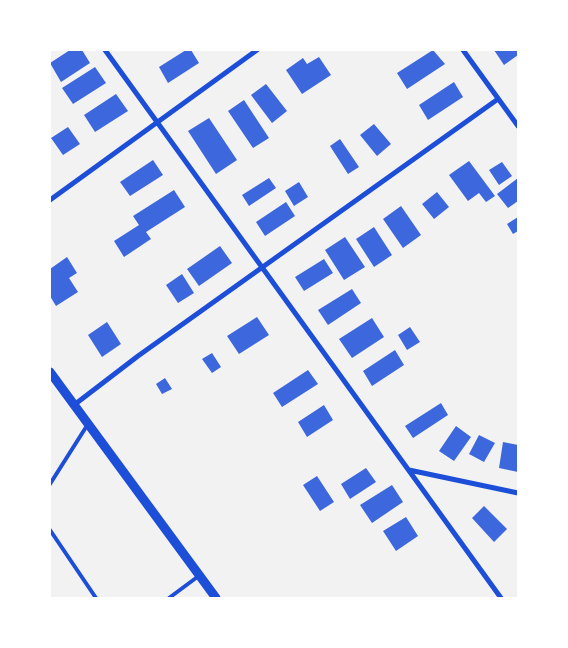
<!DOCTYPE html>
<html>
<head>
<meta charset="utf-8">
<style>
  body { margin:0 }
  #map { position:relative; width:568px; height:648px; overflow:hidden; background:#f2f2f2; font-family:"Source Serif 4",serif }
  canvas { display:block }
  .frame { position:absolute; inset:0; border:51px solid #fff; pointer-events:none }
</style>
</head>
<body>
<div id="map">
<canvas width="568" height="648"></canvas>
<div class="frame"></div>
</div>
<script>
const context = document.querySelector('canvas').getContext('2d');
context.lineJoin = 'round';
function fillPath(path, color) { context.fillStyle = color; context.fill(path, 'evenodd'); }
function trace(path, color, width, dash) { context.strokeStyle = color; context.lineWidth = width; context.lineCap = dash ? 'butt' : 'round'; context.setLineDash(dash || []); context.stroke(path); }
const building = new Path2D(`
  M70,50H82L90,63L61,82L50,63Z
  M186,50H191L199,63L168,83L159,67Z
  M433,50L445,64L407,89L397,73Z
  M494,50H518V55L504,65Z
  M319,57L331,75L302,94L286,70L303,58L307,64Z
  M95,67L106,83L73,104L62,88Z
  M454,82L463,97L428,120L419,105Z
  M266,84L287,111L272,123L251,95Z
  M116,94L128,111L95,132L84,115Z
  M244,100L269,138L253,148L228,111Z
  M209,118L237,160L216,174L188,131Z
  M374,124L391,144L377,156L360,135Z
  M68,127L80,144L63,155L51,138Z
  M340,139L359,167L348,174L330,146Z
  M153,160L163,175L130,196L120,182Z
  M469,161L495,196L486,202L479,193L468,201L449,175Z
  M502,162L512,176L499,185L489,170Z
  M269,178L276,188L249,206L242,195Z
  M518,178V201L508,208L497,194Z
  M299,182L308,197L294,206L285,191Z
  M174,190L185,207L146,232L151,239L124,257L114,241L139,225L133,216Z
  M437,192L449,207L434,219L422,204Z
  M286,202L295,216L265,236L256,222Z
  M401,206L421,235L403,248L383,219Z
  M518,217V231L513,234L507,224Z
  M374,227L392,255L374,267L356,239Z
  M345,237L365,267L344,280L325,250Z
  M220,246L232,263L199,286L187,269Z
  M67,257L77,273L69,278L78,292L56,306L50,296V269Z
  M324,259L333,273L304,291L295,277Z
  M182,274L194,293L178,303L166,285Z
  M352,289L361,303L328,325L318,310Z
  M257,317L269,335L239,354L227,336Z
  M372,318L384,337L352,358L339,339Z
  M107,322L121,344L102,357L88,335Z
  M410,327L420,342L407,350L398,335Z
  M395,350L404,365L372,386L363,371Z
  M212,353L221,367L212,373L202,359Z
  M308,370L318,384L282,407L273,393Z
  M165,378L172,389L162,394L156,384Z
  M441,403L448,415L413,438L405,426Z
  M324,405L333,420L307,437L298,422Z
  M456,426L471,437L454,461L439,451Z
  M479,435L495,443L484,462L469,454Z
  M503,442L518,445V472L499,468Z
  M366,468L376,482L350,499L341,484Z
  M317,476L334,502L320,511L303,485Z
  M392,485L403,502L372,523L360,505Z
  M484,506L507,529L494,542L472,518Z
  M406,517L418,536L396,551L383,531Z`);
const service = new Path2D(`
  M50,484L88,424
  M50,530L96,598
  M169,598L200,575`);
const minor = new Path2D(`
  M105,50L501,598
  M463,50L518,126
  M50,200L257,50
  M74,405L138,356L498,99
  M409,470L518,493`);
const tertiary = new Path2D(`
  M50,372L216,598`);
fillPath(building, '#3d67dc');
trace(service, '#1d4ed8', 4);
trace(minor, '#1d4ed8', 5);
trace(tertiary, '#1d4ed8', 9);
</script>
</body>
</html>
